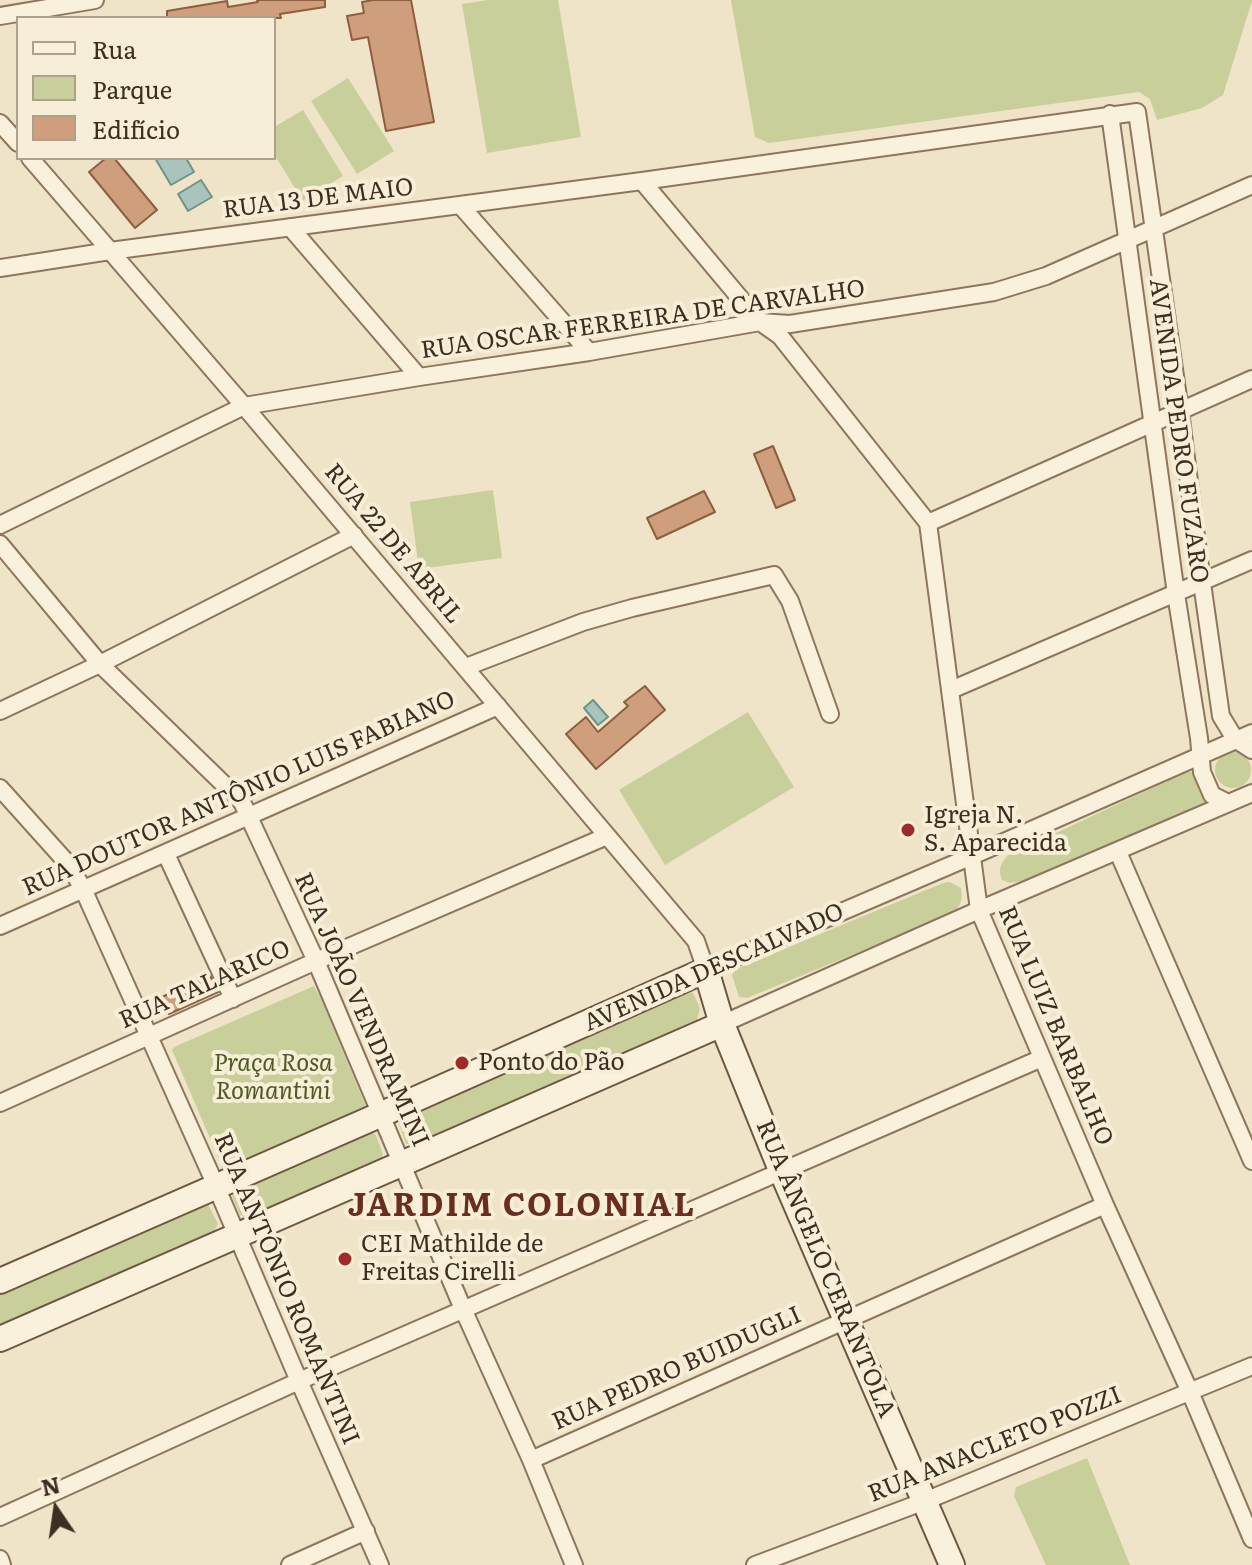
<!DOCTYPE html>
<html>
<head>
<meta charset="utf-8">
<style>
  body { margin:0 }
  #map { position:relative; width:1252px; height:1565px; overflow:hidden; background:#f0e4c8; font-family:Literata,serif }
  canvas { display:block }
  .legend { position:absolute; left:16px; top:16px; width:260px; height:144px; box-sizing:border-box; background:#f7eed8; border:2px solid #ada18e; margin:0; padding:10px 14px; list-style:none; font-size:24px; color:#3d2e20 }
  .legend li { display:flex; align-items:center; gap:16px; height:40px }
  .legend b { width:40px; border:2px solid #ada18e }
  .north { position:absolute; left:16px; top:1469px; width:80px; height:80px; -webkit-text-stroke:6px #f7eed8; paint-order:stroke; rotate:347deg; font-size:22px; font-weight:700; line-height:32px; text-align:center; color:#3d2e20 }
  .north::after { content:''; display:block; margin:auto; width:28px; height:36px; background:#3d2e20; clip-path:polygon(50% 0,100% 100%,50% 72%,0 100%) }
</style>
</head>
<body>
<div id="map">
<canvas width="1252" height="1565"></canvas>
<ul class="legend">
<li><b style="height:10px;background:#faf1dc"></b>Rua</li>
<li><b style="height:22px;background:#c9cf9b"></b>Parque</li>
<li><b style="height:22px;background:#cf9f7d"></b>Edifício</li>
</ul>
<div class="north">N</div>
</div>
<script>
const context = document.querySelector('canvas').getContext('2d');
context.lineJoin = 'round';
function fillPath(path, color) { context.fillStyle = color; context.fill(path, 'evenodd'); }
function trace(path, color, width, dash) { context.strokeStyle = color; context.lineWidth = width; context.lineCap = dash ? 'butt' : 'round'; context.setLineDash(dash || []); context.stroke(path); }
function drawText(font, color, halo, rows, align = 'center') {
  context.font = font + ' Literata,serif'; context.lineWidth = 8; context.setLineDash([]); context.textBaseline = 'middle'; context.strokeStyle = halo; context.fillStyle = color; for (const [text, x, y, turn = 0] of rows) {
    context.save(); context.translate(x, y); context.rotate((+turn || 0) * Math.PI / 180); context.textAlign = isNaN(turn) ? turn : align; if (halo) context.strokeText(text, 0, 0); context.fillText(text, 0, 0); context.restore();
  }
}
const green = new Path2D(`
  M488,0H558L581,137L487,153L462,4Z
  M731,0H1252V1L1223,95L1202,108L1157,120L1150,99L1139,92L769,143L755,137Z
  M348,78L394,151L357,174L311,101Z
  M303,110L343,176L303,201L274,154V127Z
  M493,490L502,558L419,569L410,502Z
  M748,712L794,787L665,865L619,790Z
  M1215 770a18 18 0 1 1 36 0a18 18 0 1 1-36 0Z
  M1186,772H1192L1200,793L1205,798V803L1022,881L1010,883L1002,880C998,869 1000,865 1007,856Z
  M950,882L961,888C963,900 961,904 954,913L747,998L739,997L732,975L736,969L943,883Z
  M314,986L322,1001L366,1107V1112L225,1173L172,1050L174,1047Z
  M684,991L693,993L700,1008L697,1020L414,1144H406L398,1121L401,1116Z
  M370,1131L376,1135L383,1154L381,1160L248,1217L240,1215L232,1196L234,1190Z
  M203,1202L208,1204L218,1224L214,1231L0,1328V1293Z
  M1087,1458L1130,1565H1046L1014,1496L1016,1487Z`);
const water = new Path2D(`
  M155,158H186L194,172L171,185Z
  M201,180L212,197L188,211L178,194Z
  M593,700L608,717L598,725L584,708Z`);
const building = new Path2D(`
  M257,0H325V7L280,14L281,18H167V11L227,1L228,7L258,2Z
  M373,0H411L434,122L386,131L368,37L352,40L347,16L364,13L362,2Z
  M106,158H114L157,210L135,228L89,172Z
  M773,446L795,500L776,508L754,454Z
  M704,491L715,512L657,539L647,518Z
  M645,686L665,710L596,769L566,734L586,717L598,732L628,706L624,702Z
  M210,975L218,992L169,1014L162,997Z`);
const street = new Path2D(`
  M0,16L95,0
  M1110,114L1176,594L1199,738L1202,772L1212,795L1228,803
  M0,123L18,143
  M30,158L244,406L696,941L706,970L972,856L1252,733
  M642,181L760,322L780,336L928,523L979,910L1105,1205L1190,1392L1252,1539
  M460,205L589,352
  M290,227L419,377
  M0,268L110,251L642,181L1137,112L1180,411L1202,583L1221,716L1235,739L1252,750
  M928,523L1252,379
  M0,525L244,406L419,377L589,352L760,322L790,324L994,292L1046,276L1252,185
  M0,544L100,664L242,802L316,961L463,1309L531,1460L574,1565
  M466,667L583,622L632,608L774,575L790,601L830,714
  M951,690L1252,560
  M0,711L100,664L354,535
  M0,788L70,866L84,891L216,1186L299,1381L380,1565
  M1118,852L1252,1161
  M166,854L233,999
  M0,926L498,706
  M722,1024L979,910L1252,793
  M0,1103L316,961L607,836
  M531,1460L1105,1205
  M0,1517L299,1381L1042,1058
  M0,1559L2,1565
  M290,1565L366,1531
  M755,1565L925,1501L1252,1366`);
const secondary = new Path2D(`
  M0,1281L382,1114L706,970L722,1024L781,1170L952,1565
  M0,1339L722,1024`);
const markers = [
  [908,830,8,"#9e2a2b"],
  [462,1063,8,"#9e2a2b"],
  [345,1259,8,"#9e2a2b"]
];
const streetNames = [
  ["RUA 13 DE MAIO",318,199,-7],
  ["RUA OSCAR FERREIRA DE CARVALHO",643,320,-8],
  ["AVENIDA PEDRO FUZARO",1178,431,82],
  ["RUA 22 DE ABRIL",393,544,50],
  ["RUA DOUTOR ANTÔNIO LUIS FABIANO",239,794,-24],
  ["AVENIDA DESCALVADO",714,968,-24],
  ["RUA TALARICO",205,985,-24],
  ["RUA JOÃO VENDRAMINI",361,1010,66],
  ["RUA LUIZ BARBALHO",1055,1026,67],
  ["RUA ÂNGELO CERANTOLA",825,1269,67],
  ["RUA ANTÔNIO ROMANTINI",286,1289,67],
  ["RUA PEDRO BUIDUGLI",677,1369,-24],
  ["RUA ANACLETO POZZI",995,1445,-22]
];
const poiNames = [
  ["Igreja N.",924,816],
  ["S. Aparecida",924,844],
  ["Ponto do Pão",478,1063],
  ["CEI Mathilde de",361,1245],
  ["Freitas Cirelli",361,1273]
];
const parkNames = [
  ["Praça Rosa",273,1064],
  ["Romantini",273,1092]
];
const districtNames = [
  ["JARDIM COLONIAL",522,1207]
];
fillPath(green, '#c9cf9b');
fillPath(water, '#a9c4bc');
trace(water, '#6f938a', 2);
fillPath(building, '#cf9f7d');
trace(building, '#8d5f41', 2);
trace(street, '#8d765c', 20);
trace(secondary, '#6f573f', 28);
trace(street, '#faf1dc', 16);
trace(secondary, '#faf1dc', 24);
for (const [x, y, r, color] of markers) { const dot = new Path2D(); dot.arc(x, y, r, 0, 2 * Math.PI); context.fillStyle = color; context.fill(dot); trace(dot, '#f7eed8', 3); }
drawText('24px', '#3d2e20', '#f7eed8', streetNames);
drawText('24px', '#3d2e20', '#f7eed8', poiNames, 'left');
drawText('italic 24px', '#4d5a26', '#f7eed8', parkNames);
context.letterSpacing = '2px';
drawText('bold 32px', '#6b2e1e', '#f7eed8', districtNames);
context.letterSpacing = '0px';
</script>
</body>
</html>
